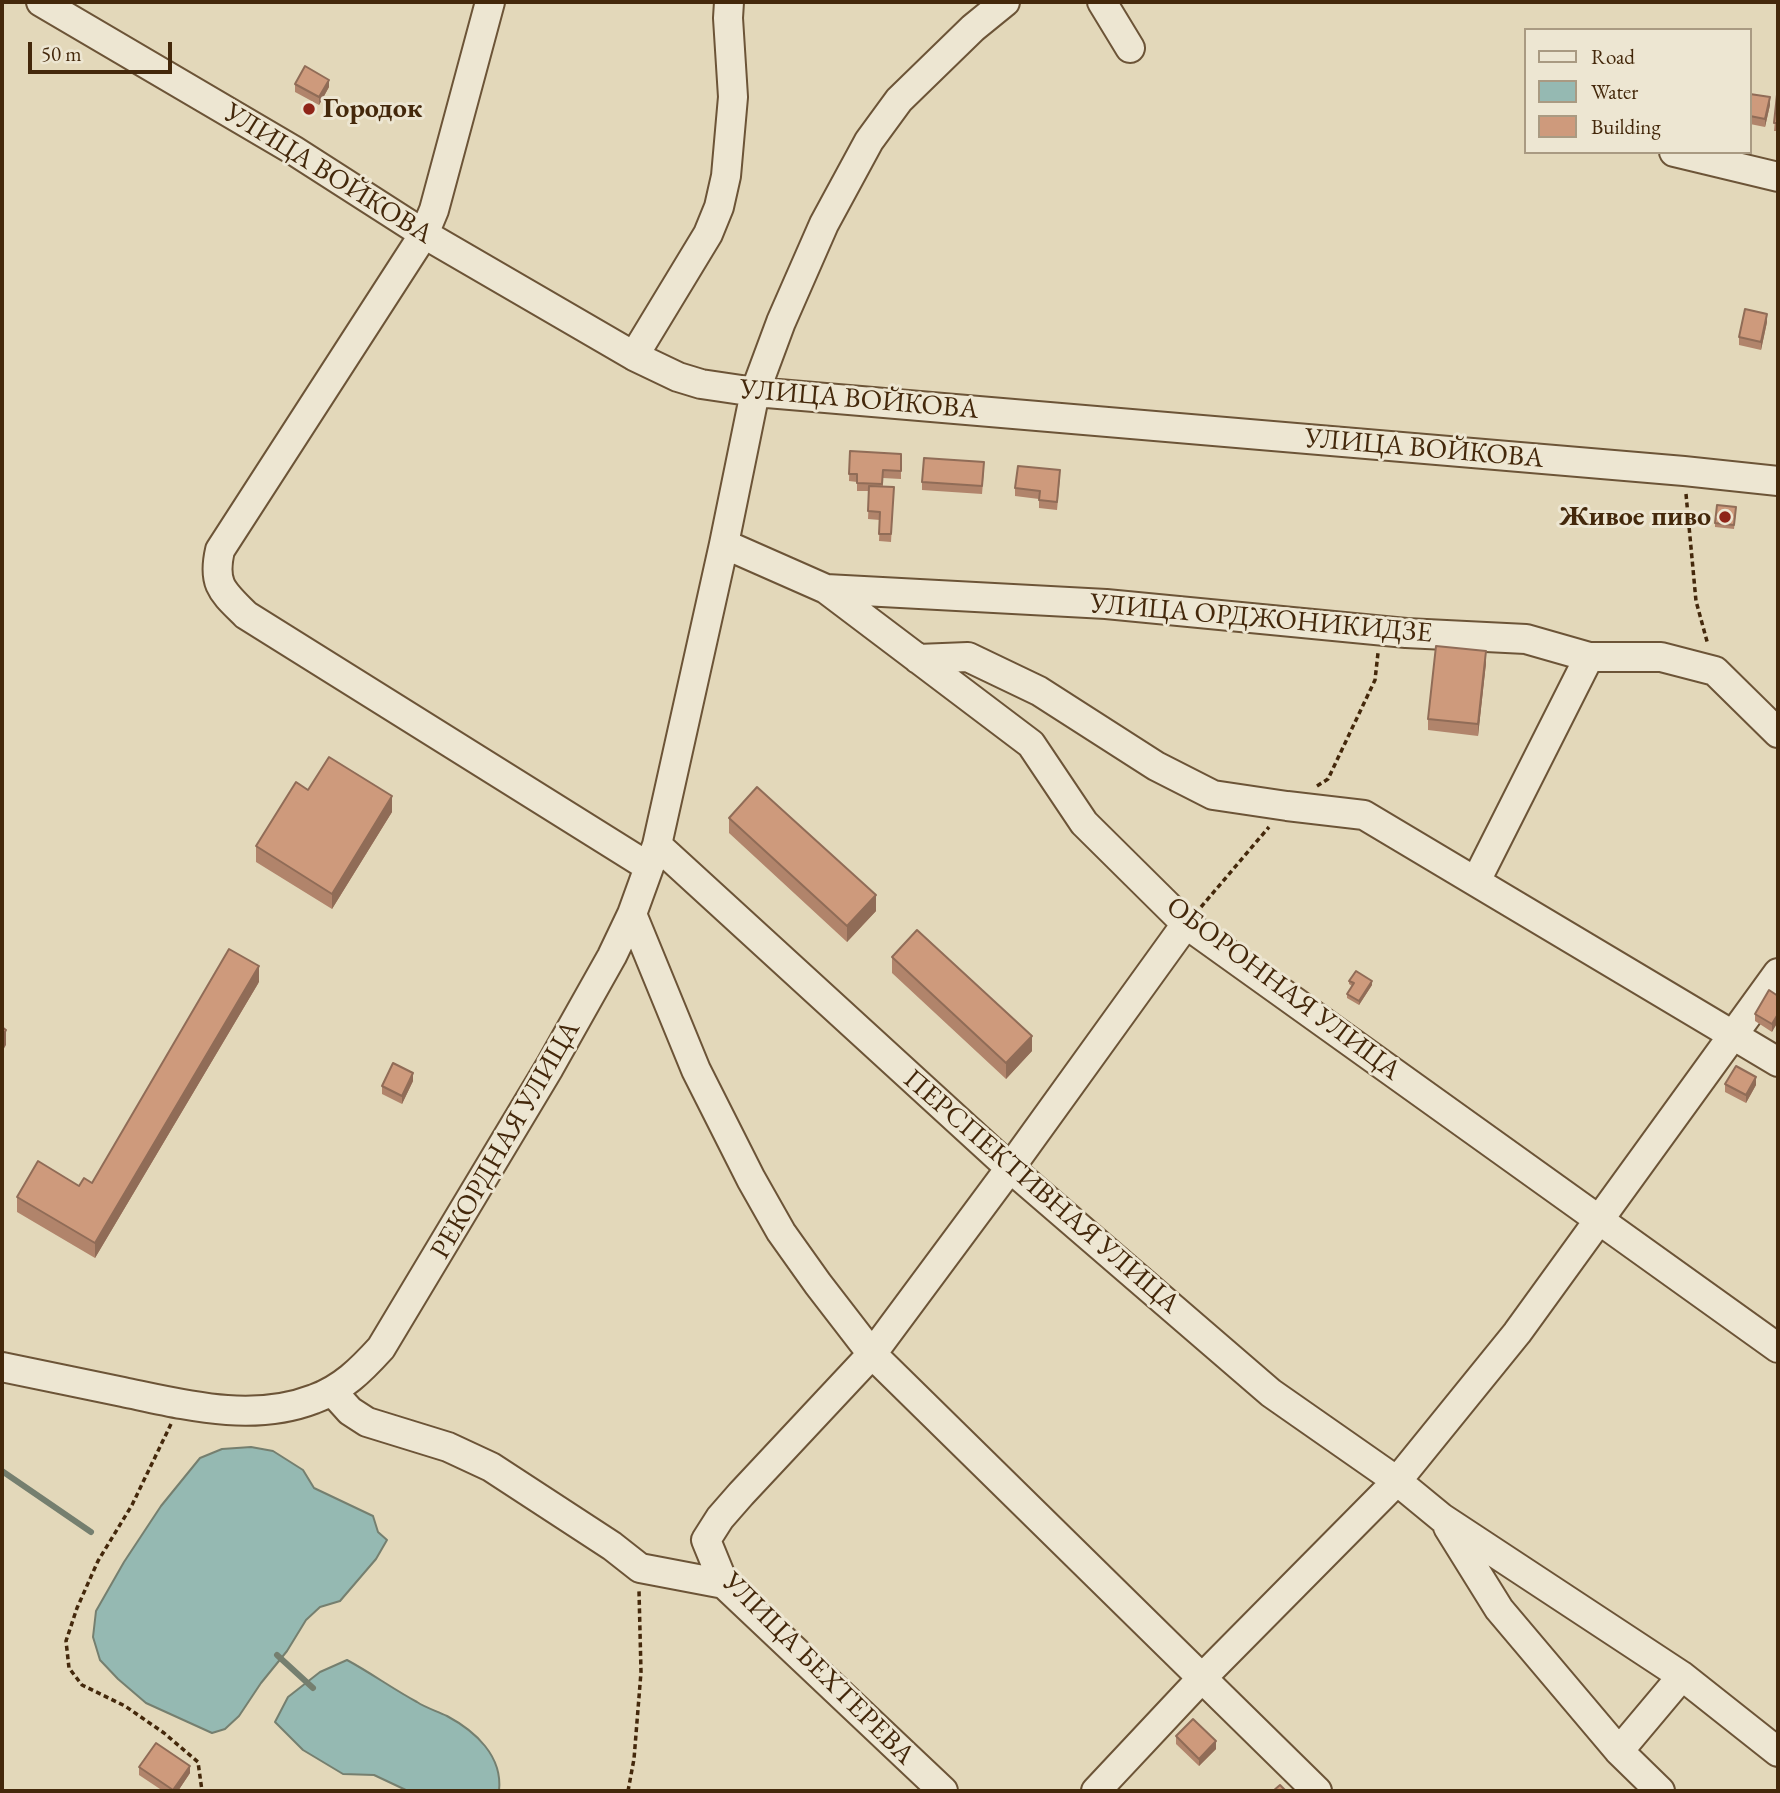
<!DOCTYPE html>
<html>
<head>
<meta charset="utf-8">
<style>
  body { margin:0 }
  #map { position:relative; width:1780px; height:1793px; overflow:hidden; background:#e3d8ba; font-family:"EB Garamond",serif }
  canvas { display:block }
  .frame { position:absolute; inset:0; border:4px solid #44280b; pointer-events:none }
  .legend { position:absolute; left:1524px; top:28px; width:228px; height:126px; box-sizing:border-box; background:#ede6d2; border:2px solid #a99a82; margin:0; padding:9px 12px; list-style:none; font-size:21px; color:#44280b }
  .legend li { display:flex; align-items:center; gap:14px; height:35px }
  .legend b { width:35px; border:2px solid #a99a82 }
  .scale { position:absolute; left:28px; top:42px; width:144px; height:32px; box-sizing:border-box; border:4px solid #44280b; border-top:0; padding-left:9px; font-size:21px; line-height:24px; white-space:nowrap; color:#44280b; -webkit-text-stroke:5px #ede6d2; paint-order:stroke }
</style>
</head>
<body>
<div id="map">
<canvas width="1780" height="1793"></canvas>
<div class="frame"></div>
<ul class="legend">
<li><b style="height:9px;background:#ede6d2"></b>Road</li>
<li><b style="height:19px;background:#95b9b2"></b>Water</li>
<li><b style="height:19px;background:#ce9a7c"></b>Building</li>
</ul>
<div class="scale">50 m</div>
</div>
<script>
const context = document.querySelector('canvas').getContext('2d');
context.lineJoin = 'round';
function fillPath(path, color) { context.fillStyle = color; context.fill(path, 'evenodd'); }
function trace(path, color, width, dash) { context.strokeStyle = color; context.lineWidth = width; context.lineCap = dash ? 'butt' : 'round'; context.setLineDash(dash || []); context.stroke(path); }
function drawText(font, color, halo, rows, align = 'center') {
  context.font = font + ' "EB Garamond",serif'; context.lineWidth = 6; context.setLineDash([]); context.textBaseline = 'middle'; context.strokeStyle = halo; context.fillStyle = color; for (const [text, x, y, turn = 0] of rows) {
    context.save(); context.translate(x, y); context.rotate((+turn || 0) * Math.PI / 180); context.textAlign = isNaN(turn) ? turn : align; if (halo) context.strokeText(text, 0, 0); context.fillText(text, 0, 0); context.restore();
  }
}
const water = new Path2D(`
  M251,1447L273,1451L303,1470L314,1488L373,1516L378,1532L387,1540L376,1559L340,1601L320,1607L306,1620L287,1651L261,1683L239,1716L225,1729L212,1733L146,1703L118,1679L100,1660L93,1637L96,1611L124,1562L161,1506L200,1458L222,1449Z
  M347,1660C371,1673 393,1689 417,1702C426,1708 437,1711 447,1716C475,1731 503,1756 499,1791H408L374,1775L343,1774L303,1750L275,1722L288,1697L320,1672Z`);
const stream = new Path2D(`
  M2,1471L91,1532
  M277,1655L313,1688`);
const path = new Path2D(`
  M1686,494L1696,601L1708,645
  M1317,786L1328,779L1375,680L1378,653
  M1201,907L1269,827
  M171,1424L132,1505L98,1561L77,1608L66,1641L69,1668L82,1685L125,1706L164,1733L198,1762L202,1791
  M628,1791L634,1759L641,1672L639,1591`);
const minor = new Path2D(`
  M41,2L293,150L424,234L634,356L678,377L701,384L755,392L1684,471L1778,481
  M490,2L434,210L424,234L220,550C212,585 223,592 246,615L649,867
  M1102,2L1130,48
  M1674,152L1778,177
  M634,356L708,234L719,207L726,176L733,97L728,18L729,2
  M724,544L826,589L1106,604L1406,633L1526,639L1589,657H1661L1715,671L1778,733
  M826,589L1031,744L1084,823L1186,924L1778,1348
  M918,659L968,657L1039,691L1156,766L1213,795L1287,806L1364,815L1778,1062
  M657,845L1010,1168L1271,1393L1397,1481L1442,1518L1682,1676L1778,1752
  M1476,881L1589,657
  M632,914L696,1070L751,1179L781,1232L818,1284L872,1354L1317,1791
  M2,1367C42,1375 83,1384 123,1392C185,1405 252,1423 314,1399C342,1389 361,1370 381,1348L549,1068L612,956L632,914L657,845L724,544L755,392L781,322L824,224L869,141L899,100L973,28L1005,2
  M332,1391L350,1411L367,1422L448,1447L491,1467L612,1546L640,1568L724,1584
  M1448,1527L1499,1609L1619,1751L1660,1791
  M1619,1751L1682,1676
  M943,1791L724,1584L706,1540L720,1518L741,1494L872,1354L1010,1168L1186,924
  M1096,1791L1202,1678L1397,1481L1517,1333L1778,973`);
const wall = new Path2D(`
  M295,84L329,87L319,105L295,92Z
  M1778,85V131H1774Z
  M1750,94L1770,105L1765,127L1750,124Z
  M1767,322L1761,350L1739,345V337Z
  M850,451L901,454V479L883,478V487H894L891,542L879,541L880,520L868,519L869,491H857V482L849,481Z
  M984,470L982,494L922,490V482Z
  M1060,478L1057,510L1039,508V499L1015,496V488Z
  M1736,511L1734,529L1715,527V523Z
  M1486,663L1478,736L1428,730V719Z
  M308,790L392,812L332,909L256,862V846Z
  M729,818L876,911L847,942L729,833Z
  M892,957L1032,1051L1006,1079L892,973Z
  M1349,981L1372,985L1359,1005L1347,998V994L1352,986L1349,984Z
  M259,982L95,1258L17,1212V1197L92,1183Z
  M1778,996L1772,1032L1755,1021V1014Z
  M413,1081L402,1104L382,1094V1086Z
  M1725,1084L1756,1085L1746,1103L1725,1092Z
  M1176,1736L1216,1749L1199,1766L1176,1744Z
  M139,1767L190,1773L178,1791H163L139,1775Z`);
const shadedWall = new Path2D(`
  M329,80V87L319,105V97Z
  M1770,97V105L1765,127V119Z
  M1767,314V322L1761,350V342Z
  M1486,651V663L1478,736V724Z
  M392,796V812L332,909V894Z
  M876,895V911L847,942V926Z
  M259,966V982L95,1258V1243Z
  M1372,981V985L1359,1005V1001Z
  M1778,1014V1022L1772,1032V1024Z
  M6,1030V1045L2,1052V1037Z
  M1032,1036V1051L1006,1079V1063Z
  M413,1073V1081L402,1104V1096Z
  M1756,1077V1085L1746,1103V1095Z
  M1216,1741V1749L1199,1766V1759Z
  M190,1766V1773L178,1791H173Z`);
const building = new Path2D(`
  M305,66L329,80L319,97L295,84Z
  M1778,85V123H1774Z
  M1750,94L1770,97L1765,119L1750,116Z
  M1745,309L1767,314L1761,342L1739,337Z
  M850,451L901,454V471L883,470L882,484L857,483V474H849Z
  M924,458L984,462L982,486L922,482Z
  M1018,466L1060,470L1057,502L1039,500L1040,491L1015,488Z
  M869,486L894,487L891,534H879L880,512L868,511Z
  M1717,505L1736,507L1734,525L1715,523Z
  M1436,646L1486,651L1478,724L1428,719Z
  M329,757L392,796L332,894L256,846L296,782L308,790Z
  M757,787L876,895L847,926L729,818Z
  M917,930L1032,1036L1006,1063L892,957Z
  M229,949L259,966L95,1243L17,1197L38,1161L79,1186L84,1178L92,1183Z
  M1356,971L1372,981L1359,1001L1347,994L1354,983L1349,981Z
  M1769,990L1778,996V1014L1772,1024L1755,1014Z
  M2,1027L6,1030L2,1037Z
  M393,1063L413,1073L402,1096L382,1086Z
  M1736,1066L1756,1077L1746,1095L1725,1084Z
  M1193,1719L1216,1741L1199,1759L1176,1736Z
  M156,1743L190,1766L173,1790L139,1767Z
  M1280,1785L1286,1791H1273Z`);
const markers = [
  [309,109,7,"#8f2418"],
  [1725,517,7,"#8f2418"]
];
const poiNames = [
  ["Городок",323,109],
  ["Живое пиво",1711,517,"right"]
];
const streetNames = [
  ["УЛИЦА ВОЙКОВА",328,174,32],
  ["УЛИЦА ВОЙКОВА",859,400,5],
  ["УЛИЦА ВОЙКОВА",1424,449,5],
  ["УЛИЦА ОРДЖОНИКИДЗЕ",1261,619,5],
  ["ОБОРОННАЯ УЛИЦА",1283,989,37],
  ["РЕКОРДНАЯ УЛИЦА",506,1140,-60],
  ["ПЕРСПЕКТИВНАЯ УЛИЦА",1041,1192,41],
  ["УЛИЦА БЕХТЕРЕВА",818,1669,45]
];
fillPath(water, '#95b9b2');
trace(water, '#757f6f', 2);
trace(stream, '#757f6f', 6);
trace(minor, '#6c5437', 32);
trace(path, '#44280b', 3.5, [5, 3.5]);
trace(minor, '#ede6d2', 28);
fillPath(wall, '#b1846b');
fillPath(shadedWall, '#906c57');
fillPath(building, '#ce9a7c');
trace(building, '#906c57', 2);
for (const [x, y, r, color] of markers) { const dot = new Path2D(); dot.arc(x, y, r, 0, 2 * Math.PI); context.fillStyle = color; context.fill(dot); trace(dot, '#ede6d2', 2.5); }
drawText('bold 28px', '#44280b', '#ede6d2', poiNames, 'left');
drawText('28px', '#44280b', '#ede6d2', streetNames);
</script>
</body>
</html>
